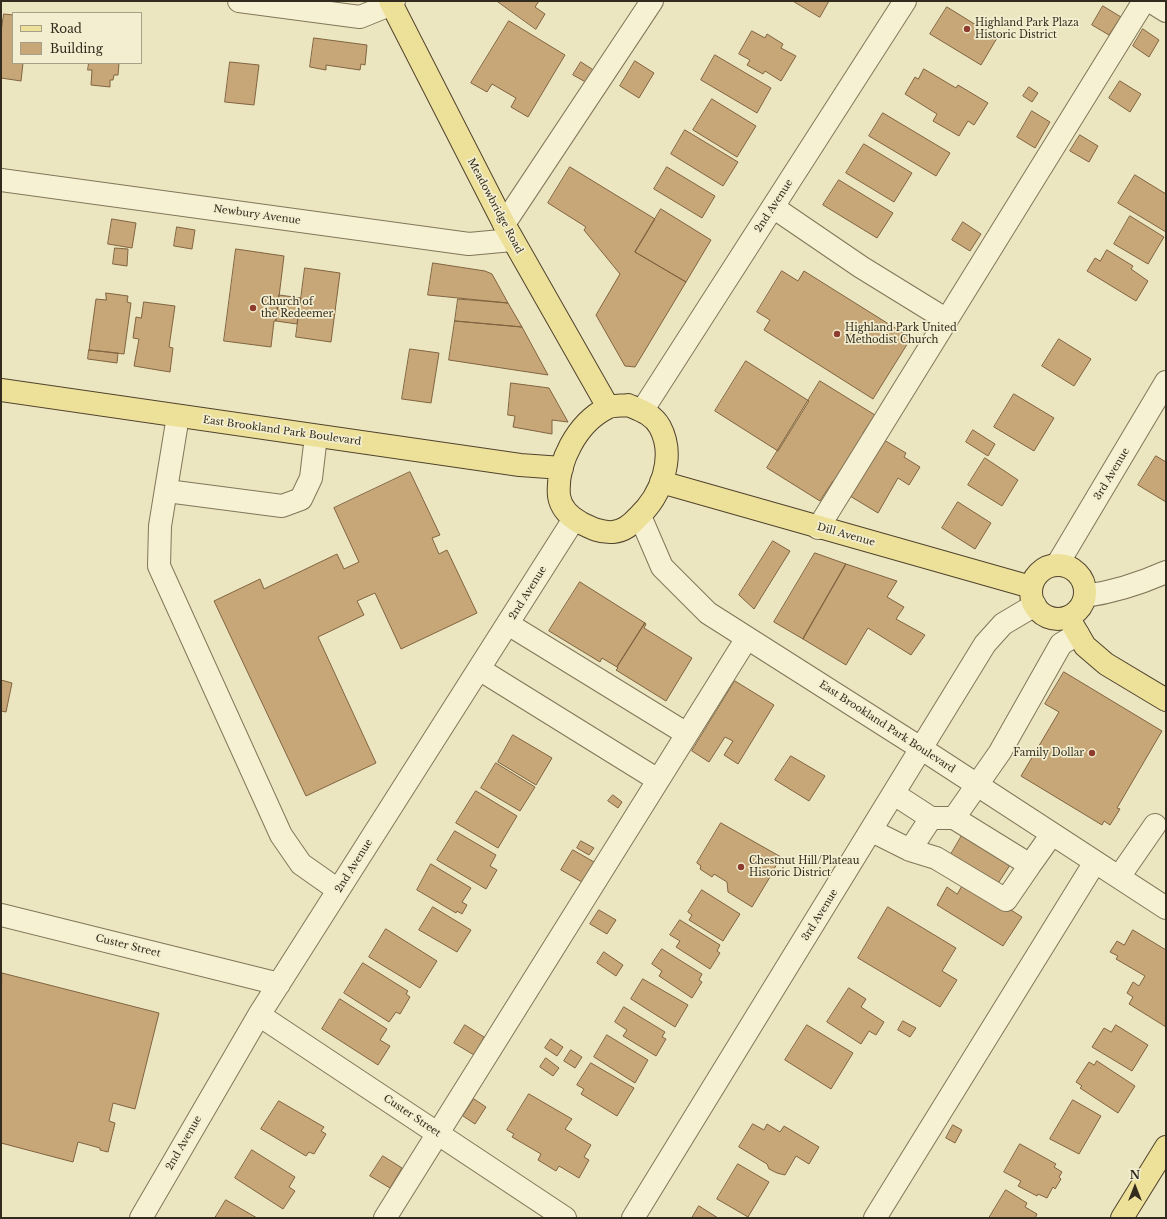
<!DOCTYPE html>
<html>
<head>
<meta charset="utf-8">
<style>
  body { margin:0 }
  #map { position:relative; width:1167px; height:1219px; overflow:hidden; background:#ebe5c0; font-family:"Libre Baskerville",serif }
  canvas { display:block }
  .frame { position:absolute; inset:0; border:2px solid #332b1d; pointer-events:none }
  .legend { position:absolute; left:12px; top:12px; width:130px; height:52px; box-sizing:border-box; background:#f3eecf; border:1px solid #a6a088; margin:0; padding:5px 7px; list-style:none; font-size:12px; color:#332b1d }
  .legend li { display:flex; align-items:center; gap:8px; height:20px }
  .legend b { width:20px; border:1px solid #a6a088 }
  .north { position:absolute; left:1115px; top:1167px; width:40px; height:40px; -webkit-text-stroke:3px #f3eecf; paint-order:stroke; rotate:0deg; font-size:11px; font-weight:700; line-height:16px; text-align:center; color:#332b1d }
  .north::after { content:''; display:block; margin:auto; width:14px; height:18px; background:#332b1d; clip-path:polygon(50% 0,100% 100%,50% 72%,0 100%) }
</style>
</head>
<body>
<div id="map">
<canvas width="1167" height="1219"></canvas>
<div class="frame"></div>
<ul class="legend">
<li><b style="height:5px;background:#ede099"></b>Road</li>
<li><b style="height:11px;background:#c7a678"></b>Building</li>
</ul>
<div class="north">N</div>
</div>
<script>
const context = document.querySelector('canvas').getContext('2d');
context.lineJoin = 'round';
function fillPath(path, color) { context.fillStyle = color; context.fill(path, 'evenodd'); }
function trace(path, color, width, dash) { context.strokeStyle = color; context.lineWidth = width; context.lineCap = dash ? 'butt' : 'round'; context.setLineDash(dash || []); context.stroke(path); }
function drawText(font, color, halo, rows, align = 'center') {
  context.font = font + ' "Libre Baskerville",serif'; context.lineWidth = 3.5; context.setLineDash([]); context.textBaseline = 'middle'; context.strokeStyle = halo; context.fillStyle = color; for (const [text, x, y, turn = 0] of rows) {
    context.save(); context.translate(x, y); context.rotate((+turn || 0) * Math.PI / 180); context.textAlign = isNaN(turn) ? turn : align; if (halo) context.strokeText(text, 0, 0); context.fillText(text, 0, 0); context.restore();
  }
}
const building = new Path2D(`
  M497,1H539L535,7L545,14L536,29Z
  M793,1H829L820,17Z
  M1103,6L1121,17L1109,35L1092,25Z
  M947,7L997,38L981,65L930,34Z
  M4,14L13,15V63H23L21,81L1,78V32Z
  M509,21L565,55L528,117L511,107L516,98L492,84L487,92L471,83Z
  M1143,29L1159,40L1149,57L1133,46Z
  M752,31L765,38L767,34L783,44L781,48L796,56L781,81L765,71L763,74L747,65L750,60L739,54Z
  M314,38L367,45L365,65L361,64L360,70L326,65V70L310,67Z
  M715,55L771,88L757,113L701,80Z
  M635,61L654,73L639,98L620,86Z
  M230,62L259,65L254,105L225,102Z
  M581,62L598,73L591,85L573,75Z
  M89,63H119L118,75H114L113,80H110V87L91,85L92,70H88Z
  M924,69L956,88L958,85L988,103L974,125L968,121L959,136L933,121L937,114L905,94L915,77L918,79Z
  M1120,81L1141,94L1130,112L1109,98Z
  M1029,87L1038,93L1032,102L1023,96Z
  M712,99L756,126L737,157L693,130Z
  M1032,111L1050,122L1035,148L1017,137Z
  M883,113L950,153L936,176L869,136Z
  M685,130L738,162L723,186L671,154Z
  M1080,135L1098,146L1089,162L1070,151Z
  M864,144L912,173L894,202L846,173Z
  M570,167L655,219L635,252L686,282L635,367L625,366L596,315L620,274L584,230L586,227L548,203Z
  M667,167L715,196L702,218L654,189Z
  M1135,175L1166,194V232L1118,203Z
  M839,180L893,213L877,238L823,205Z
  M661,209L711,240L686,282L635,252Z
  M1130,216L1164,237L1148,264L1114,244Z
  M112,219L136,223L132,248L108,244Z
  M963,222L981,234L970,251L952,240Z
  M177,227L195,230L192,249L174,246Z
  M115,248L128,249L127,266L113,264Z
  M236,249L284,256L276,321H274L271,347L224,341Z
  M1107,250L1133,266L1131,269L1148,281L1136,301L1087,271L1095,258L1100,261Z
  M433,263L485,271L492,274L508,303L428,295Z
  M305,268L340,273L331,342L296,337Z
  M782,271L798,281L804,271L911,338L873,399L764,330L770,320L757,312Z
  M106,293L128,296L127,302L131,303L124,354L89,350L96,299L106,300Z
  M279,295L301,298L297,324L276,321Z
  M458,299L508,303L522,327L455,321Z
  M144,302L175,306L169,347L173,348L170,372L134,366L139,339L133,338L136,317L141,318Z
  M455,321L522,327L548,375L449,360Z
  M1059,339L1091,359L1074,386L1042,366Z
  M410,349L439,353L431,403L402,399Z
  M89,350L118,353L117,363L88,359Z
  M746,361L809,401L778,451L715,411Z
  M820,381L875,415L863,433L867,435L837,484L833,481L820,501L767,468Z
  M511,383L549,388L568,422L552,420V434L513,427L515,416L508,415Z
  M1014,394L1054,418L1034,451L994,427Z
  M973,430L995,444L988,456L966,442Z
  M884,440L906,453L904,457L920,467L909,485L898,478L878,513L850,496Z
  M1156,456L1166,462V502L1138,485Z
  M985,458L1018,480L1002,506L968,485Z
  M410,472L440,535L432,538L439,554L447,550L477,613L401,649L375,593L357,601L364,615L318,637L376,763L306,796L214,601L260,579L264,589L337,554L344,569L359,562L334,508Z
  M958,502L991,523L975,549L942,528Z
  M773,541L790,551L754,609L739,595Z
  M815,553L846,564L803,639L774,622Z
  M846,564L897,581L887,597L904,607L896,619L925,635L911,655L868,628L846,665L803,639Z
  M580,582L645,623L617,667L602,658L600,662L549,631Z
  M645,623L646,624L644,628L692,658L666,701L616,670L618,668L617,667Z
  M1064,672L1162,731L1117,808L1120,809L1110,825L1104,821L1102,825L1021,776L1059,712L1045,704Z
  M1,680L12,683L6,712L1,711Z
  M735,681L774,705L738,764L724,755L733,741L725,737L709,762L692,751Z
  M513,735L552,758L536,785L498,762Z
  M791,756L825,776L809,801L775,780Z
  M496,763L535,787L520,811L481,788Z
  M476,791L517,816L498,848L456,823Z
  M613,795L622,802L618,808L608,801Z
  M721,823L781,857L774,869L769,870L773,872L752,907L728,892L727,882L714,874L712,877L700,869L701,866L697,863Z
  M455,831L496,855L490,866L497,870L486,889L437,860Z
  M964,832L1012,862L997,885L950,856Z
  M581,841L594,848L589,855L577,848Z
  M573,850L594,862L582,882L561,870Z
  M431,864L471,888L462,902L467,905L462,914L457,911L456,913L417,890Z
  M965,881L1022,917L1003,946L937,905L947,887L957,894Z
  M702,890L740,914L723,941L689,920L692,915L688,912Z
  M433,907L471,930L457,952L419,930Z
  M888,907L956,948L942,971L957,980L940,1007L858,958Z
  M599,910L616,920L607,934L590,924Z
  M680,920L720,945L717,951L720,953L710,969L676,947L680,941L670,935Z
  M386,929L437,961L420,988L369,957Z
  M1133,930L1166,950V1027L1129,1004L1133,997L1127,993L1133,982L1139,986L1145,976L1116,959L1118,956L1110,952L1117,941L1124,945Z
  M662,949L702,974L699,980L702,982L692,998L659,976L662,971L652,964Z
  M604,952L623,965L616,976L597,963Z
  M363,963L408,991L406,994L410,997L400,1014L396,1012L389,1022L344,993Z
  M2,973L159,1013L135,1109L113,1103L109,1121L115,1123L108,1152L100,1150V1148L78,1142L73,1162L1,1143Z
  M643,979L688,1005L675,1027L631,999Z
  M849,988L866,999L861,1007L884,1022L876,1035L869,1031L861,1044L827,1022Z
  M340,999L387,1029L380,1040L390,1046L378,1065L322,1029Z
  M624,1007L665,1032L662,1037L666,1039L656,1056L623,1036L627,1030L615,1022Z
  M903,1021L916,1028L910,1037L898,1030Z
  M465,1025L484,1037L474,1055L454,1043Z
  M807,1025L853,1053L831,1089L785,1060Z
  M1116,1025L1148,1045L1132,1071L1092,1047L1104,1028L1111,1032Z
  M607,1035L648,1060L635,1083L594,1057Z
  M551,1039L563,1047L557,1056L545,1048Z
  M571,1050L582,1057L575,1068L564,1061Z
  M546,1058L559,1068L553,1076L540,1067Z
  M1097,1061L1135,1086L1118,1113L1080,1088L1082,1086L1076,1082L1089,1062L1094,1065Z
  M591,1063L634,1088L617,1116L581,1094L584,1089L577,1085Z
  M529,1094L572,1119L565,1129L591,1145L584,1157L589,1160L579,1178L559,1166L556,1171L538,1160L541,1154L512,1137L514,1134L507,1130Z
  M474,1099L486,1107L475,1124L463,1116Z
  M1073,1100L1101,1116L1079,1154L1050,1139Z
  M279,1101L324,1127L321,1131L326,1134L314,1154L309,1152L306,1156L261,1129Z
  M753,1124L764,1130L767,1124L780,1132L784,1126L819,1147L809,1164L796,1156L785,1175L777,1173L769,1169L767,1164L739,1147Z
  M953,1125L962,1130L955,1143L946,1138Z
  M1020,1144L1056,1164L1054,1167L1062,1172L1059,1177L1061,1179L1055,1189L1053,1187L1047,1198L1038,1194L1037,1196L1018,1186L1021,1181L1004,1172Z
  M252,1150L295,1177L289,1187L295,1191L283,1209L235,1178Z
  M383,1156L402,1168L390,1188L370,1176Z
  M738,1164L769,1182L748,1217L717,1199Z
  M1006,1190L1027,1203L1025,1207L1037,1214L1035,1218H989Z
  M226,1200L257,1218H215Z
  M699,1206L718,1218H692Z`);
const minor = new Path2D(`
  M239,1L360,17L392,4L394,1
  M1150,1L1166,11
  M1,180L469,244L512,240
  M773,207L861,267L947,320
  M504,224L652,1
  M642,411L905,1
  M178,416L160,526L159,566L281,835L301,864L338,890
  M167,491L282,506L301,499L311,478L316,436
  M640,516L662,567L708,613L922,749L1166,908
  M818,528L1144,1
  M1057,565L1166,382
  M1085,596C1114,592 1139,584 1166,572
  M508,624L687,734
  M479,669L658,780
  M954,818L1000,752L1061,644L1078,634
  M872,831L910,850L931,818L894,794
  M910,850L936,858L1006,900L1030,865L954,818H931
  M1030,865L1052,834
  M1119,877L1155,825
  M1,915L279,984
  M259,1015L565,1218
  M141,1218L259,1015L574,519
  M385,1218L747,638
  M633,1218L985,644L1003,624L1035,605
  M875,1218L1095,862`);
const major = new Path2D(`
  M390,1L504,224L608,407
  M1,390L520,465L562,468
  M628,405C640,410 653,414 660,427C676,457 661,496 638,517C631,525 624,531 613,532C601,533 591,528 581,523C570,517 561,509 559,496C556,463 577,423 607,408C612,405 622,406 628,405Z
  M661,482L1031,587
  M1031 592a27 27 0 1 1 54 0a27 27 0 1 1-54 0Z
  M1068,617L1085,646L1106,664L1166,700
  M1122,1218L1166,1147`);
const markers = [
  [967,29,4,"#8e3c2d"],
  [253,308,4,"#8e3c2d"],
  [837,334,4,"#8e3c2d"],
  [1092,753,4,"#8e3c2d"],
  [741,867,4,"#8e3c2d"]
];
const poiNames = [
  ["Highland Park Plaza",975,23],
  ["Historic District",975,35],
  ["Church of",261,302],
  ["the Redeemer",261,314],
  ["Highland Park United",845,328],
  ["Methodist Church",845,340],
  ["Family Dollar",1084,753,"right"],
  ["Chestnut Hill/Plateau",749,861],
  ["Historic District",749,873]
];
const streetNames = [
  ["Meadowbridge Road",495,206,62],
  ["2nd Avenue",774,206,-57],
  ["Newbury Avenue",257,215,8],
  ["East Brookland Park Boulevard",282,431,8],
  ["3rd Avenue",1112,474,-59],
  ["Dill Avenue",846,535,16],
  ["2nd Avenue",528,593,-58],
  ["East Brookland Park Boulevard",887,727,33],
  ["2nd Avenue",354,866,-58],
  ["3rd Avenue",820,915,-58],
  ["Custer Street",128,946,14],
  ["Custer Street",412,1116,34],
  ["2nd Avenue",184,1143,-60]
];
fillPath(building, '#c7a678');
trace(building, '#806440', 1);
trace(minor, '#827659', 24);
trace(major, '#50432d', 24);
trace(minor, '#f6f1d2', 22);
trace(major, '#ede099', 22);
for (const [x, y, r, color] of markers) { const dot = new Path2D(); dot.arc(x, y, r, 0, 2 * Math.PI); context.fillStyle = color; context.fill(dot); trace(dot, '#f3eecf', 1.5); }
drawText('10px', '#332b1d', '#f3eecf', poiNames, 'left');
drawText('10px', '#332b1d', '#f3eecf', streetNames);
</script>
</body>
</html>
